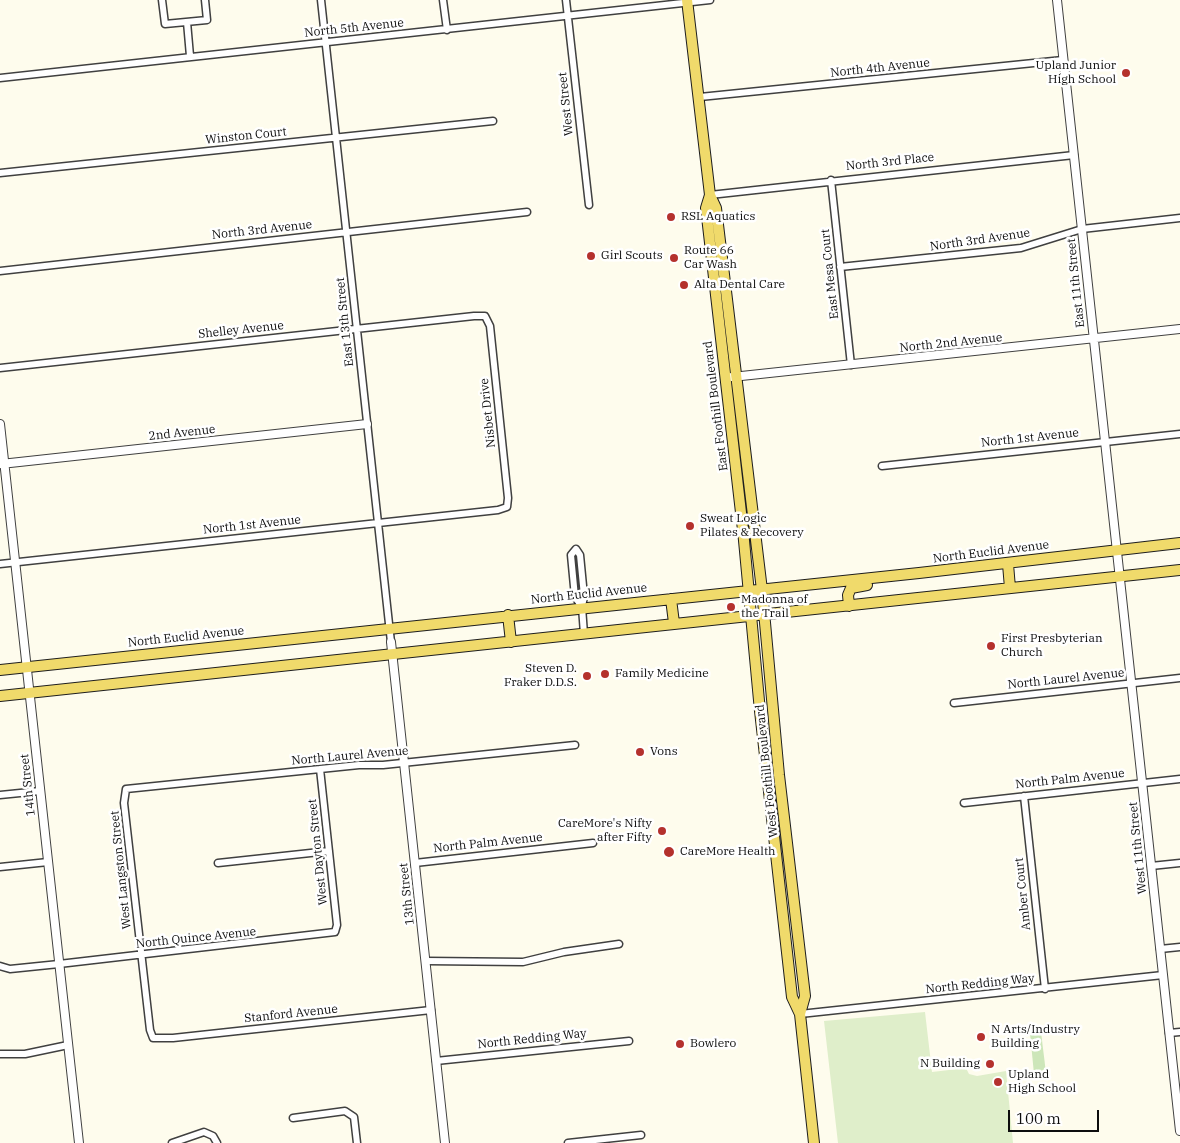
<!DOCTYPE html>
<html>
<head>
<meta charset="utf-8">
<style>
  body { margin:0 }
  #map { position:relative; width:1180px; height:1143px; overflow:hidden; background:#fefced; font-family:"IBM Plex Serif",serif }
  canvas { display:block }
  .scale { position:absolute; left:1008px; top:1110px; width:91px; height:22px; box-sizing:border-box; border:2px solid #0d0d0d; border-top:0; padding-left:6px; font-size:15px; line-height:18px; white-space:nowrap; color:#0d0d0d; -webkit-text-stroke:4px #fff; paint-order:stroke }
</style>
</head>
<body>
<div id="map">
<canvas width="1180" height="1143"></canvas>
<div class="scale">100 m</div>
</div>
<script>
const context = document.querySelector('canvas').getContext('2d');
context.lineJoin = 'round';
function fillPath(path, color) { context.fillStyle = color; context.fill(path, 'evenodd'); }
function trace(path, color, width, dash) { context.strokeStyle = color; context.lineWidth = width; context.lineCap = dash ? 'butt' : 'round'; context.setLineDash(dash || []); context.stroke(path); }
function drawText(font, color, halo, rows, align = 'center') {
  context.font = font + ' "IBM Plex Serif",serif'; context.lineWidth = 5; context.setLineDash([]); context.textBaseline = 'middle'; context.strokeStyle = halo; context.fillStyle = color; for (const [text, x, y, turn = 0] of rows) {
    context.save(); context.translate(x, y); context.rotate((+turn || 0) * Math.PI / 180); context.textAlign = isNaN(turn) ? turn : align; if (halo) context.strokeText(text, 0, 0); context.fillText(text, 0, 0); context.restore();
  }
}
const green = new Path2D(`
  M1041,1032L1046,1073L1034,1074L1030,1033Z`);
const pitch = new Path2D(`
  M925,1012L932,1072L966,1068L969,1074L977,1076L1006,1071L1013,1143H838L824,1021Z`);
const minor = new Path2D(`
  M162,0L165,24L207,20L205,0
  M321,0L391,642
  M443,0L447,30
  M566,0L589,205
  M187,22L190,56
  M0,78L710,0
  M700,97L1063,60
  M0,173L493,121
  M831,180L851,365
  M710,195L1074,155
  M840,267L1021,248L1082,229L1180,218
  M0,271L527,212
  M0,368L474,316H485L490,326L508,498L507,507L498,510L0,564
  M882,466L1180,434
  M582,607L575,597L571,555L576,549L580,555L584,596L582,607L584,634
  M954,703L1180,678
  M0,795L40,791
  M1024,796L1045,989
  M964,803L1180,779
  M218,863L329,851
  M415,863L593,843
  M1151,866L1180,863
  M0,867L48,862
  M1160,949L1180,947
  M426,961L523,962L564,952L619,944
  M0,966L10,969L59,964L335,932L337,925L320,769
  M431,1010L173,1038H153L150,1030L124,803L126,789L359,765H383L575,745
  M800,1014L1163,975
  M1169,1033L1180,1032
  M0,1054H25L68,1045
  M436,1061L629,1041
  M293,1118L345,1111L354,1117L357,1143
  M172,1143L204,1132L213,1136L217,1143
  M568,1143L641,1135`);
const tertiary = new Path2D(`
  M1057,0L1180,1131
  M732,377L1180,329
  M0,424L79,1143
  M1,464L367,424
  M391,642L445,1143`);
const primary = new Path2D(`
  M687,0L710,195L716,208L762,590L779,775L805,996L800,1014
  M710,195L706,208L743,530L760,711L792,997L800,1014L814,1143
  M1008,564L1010,588
  M671,599L674,623
  M849,606L848,595L851,588L867,585
  M508,615L511,642
  M0,670L919,573L1180,543
  M0,696L1180,570`);
const markers = [
  [1126,73,5,"#b4312d"],
  [671,217,5,"#b4312d"],
  [591,256,5,"#b4312d"],
  [674,258,5,"#b4312d"],
  [684,285,5,"#b4312d"],
  [690,526,5,"#b4312d"],
  [731,607,5,"#b4312d"],
  [991,646,5,"#b4312d"],
  [605,674,5,"#b4312d"],
  [587,676,5,"#b4312d"],
  [640,752,5,"#b4312d"],
  [662,831,5,"#b4312d"],
  [669,852,6,"#b4312d"],
  [981,1037,5,"#b4312d"],
  [680,1044,5,"#b4312d"],
  [990,1064,5,"#b4312d"],
  [998,1082,5,"#b4312d"]
];
const streetNames = [
  ["North 5th Avenue",354,28,-6],
  ["North 4th Avenue",880,68,-6],
  ["West Street",566,104,-96],
  ["Winston Court",246,136,-6],
  ["North 3rd Place",890,162,-6],
  ["North 3rd Avenue",262,230,-6],
  ["North 3rd Avenue",980,240,-8],
  ["East Mesa Court",830,274,-96],
  ["East 11th Street",1076,283,-96],
  ["East 13th Street",345,322,-96],
  ["Shelley Avenue",241,330,-6],
  ["North 2nd Avenue",951,343,-6],
  ["East Foothill Boulevard",716,406,-97],
  ["Nisbet Drive",488,413,-96],
  ["2nd Avenue",182,433,-6],
  ["North 1st Avenue",1030,438,-6],
  ["North 1st Avenue",252,525,-6],
  ["North Euclid Avenue",991,552,-7],
  ["North Euclid Avenue",589,594,-6],
  ["North Euclid Avenue",186,637,-6],
  ["North Laurel Avenue",1066,679,-6],
  ["North Laurel Avenue",350,756,-5],
  ["West Foothill Boulevard",767,771,-96],
  ["North Palm Avenue",1070,779,-6],
  ["14th Street",28,785,-96],
  ["North Palm Avenue",488,843,-6],
  ["West 11th Street",1138,848,-96],
  ["West Dayton Street",318,852,-96],
  ["West Langston Street",121,870,-96],
  ["13th Street",407,894,-96],
  ["Amber Court",1023,894,-96],
  ["North Quince Avenue",196,938,-6],
  ["North Redding Way",980,984,-6],
  ["Stanford Avenue",291,1014,-6],
  ["North Redding Way",532,1039,-6]
];
const poiNames = [
  ["Upland Junior",1116,66,"right"],
  ["High School",1116,80,"right"],
  ["RSL Aquatics",681,217],
  ["Route 66",684,251],
  ["Car Wash",684,265],
  ["Girl Scouts",601,256],
  ["Alta Dental Care",694,285],
  ["Sweat Logic",700,519],
  ["Pilates & Recovery",700,533],
  ["Madonna of",741,600],
  ["the Trail",741,614],
  ["First Presbyterian",1001,639],
  ["Church",1001,653],
  ["Steven D.",577,669,"right"],
  ["Fraker D.D.S.",577,683,"right"],
  ["Family Medicine",615,674],
  ["Vons",650,752],
  ["CareMore's Nifty",652,824,"right"],
  ["after Fifty",652,838,"right"],
  ["CareMore Health",680,852],
  ["N Arts/Industry",991,1030],
  ["Building",991,1044],
  ["Bowlero",690,1044],
  ["N Building",980,1064,"right"],
  ["Upland",1008,1075],
  ["High School",1008,1089]
];
fillPath(green, '#cde6b9');
fillPath(pitch, '#dfeeca');
trace(minor, '#404040', 9);
trace(tertiary, '#404040', 10);
trace(primary, '#1e1e1e', 12);
trace(minor, '#fff', 6);
trace(tertiary, '#fff', 8);
trace(primary, '#f0da6b', 10);
for (const [x, y, r, color] of markers) { const dot = new Path2D(); dot.arc(x, y, r, 0, 2 * Math.PI); context.fillStyle = color; context.fill(dot); trace(dot, '#fff', 2); }
drawText('12px', '#0d0d0d', '#fff', streetNames);
drawText('12px', '#0d0d0d', '#fff', poiNames, 'left');
</script>
</body>
</html>
